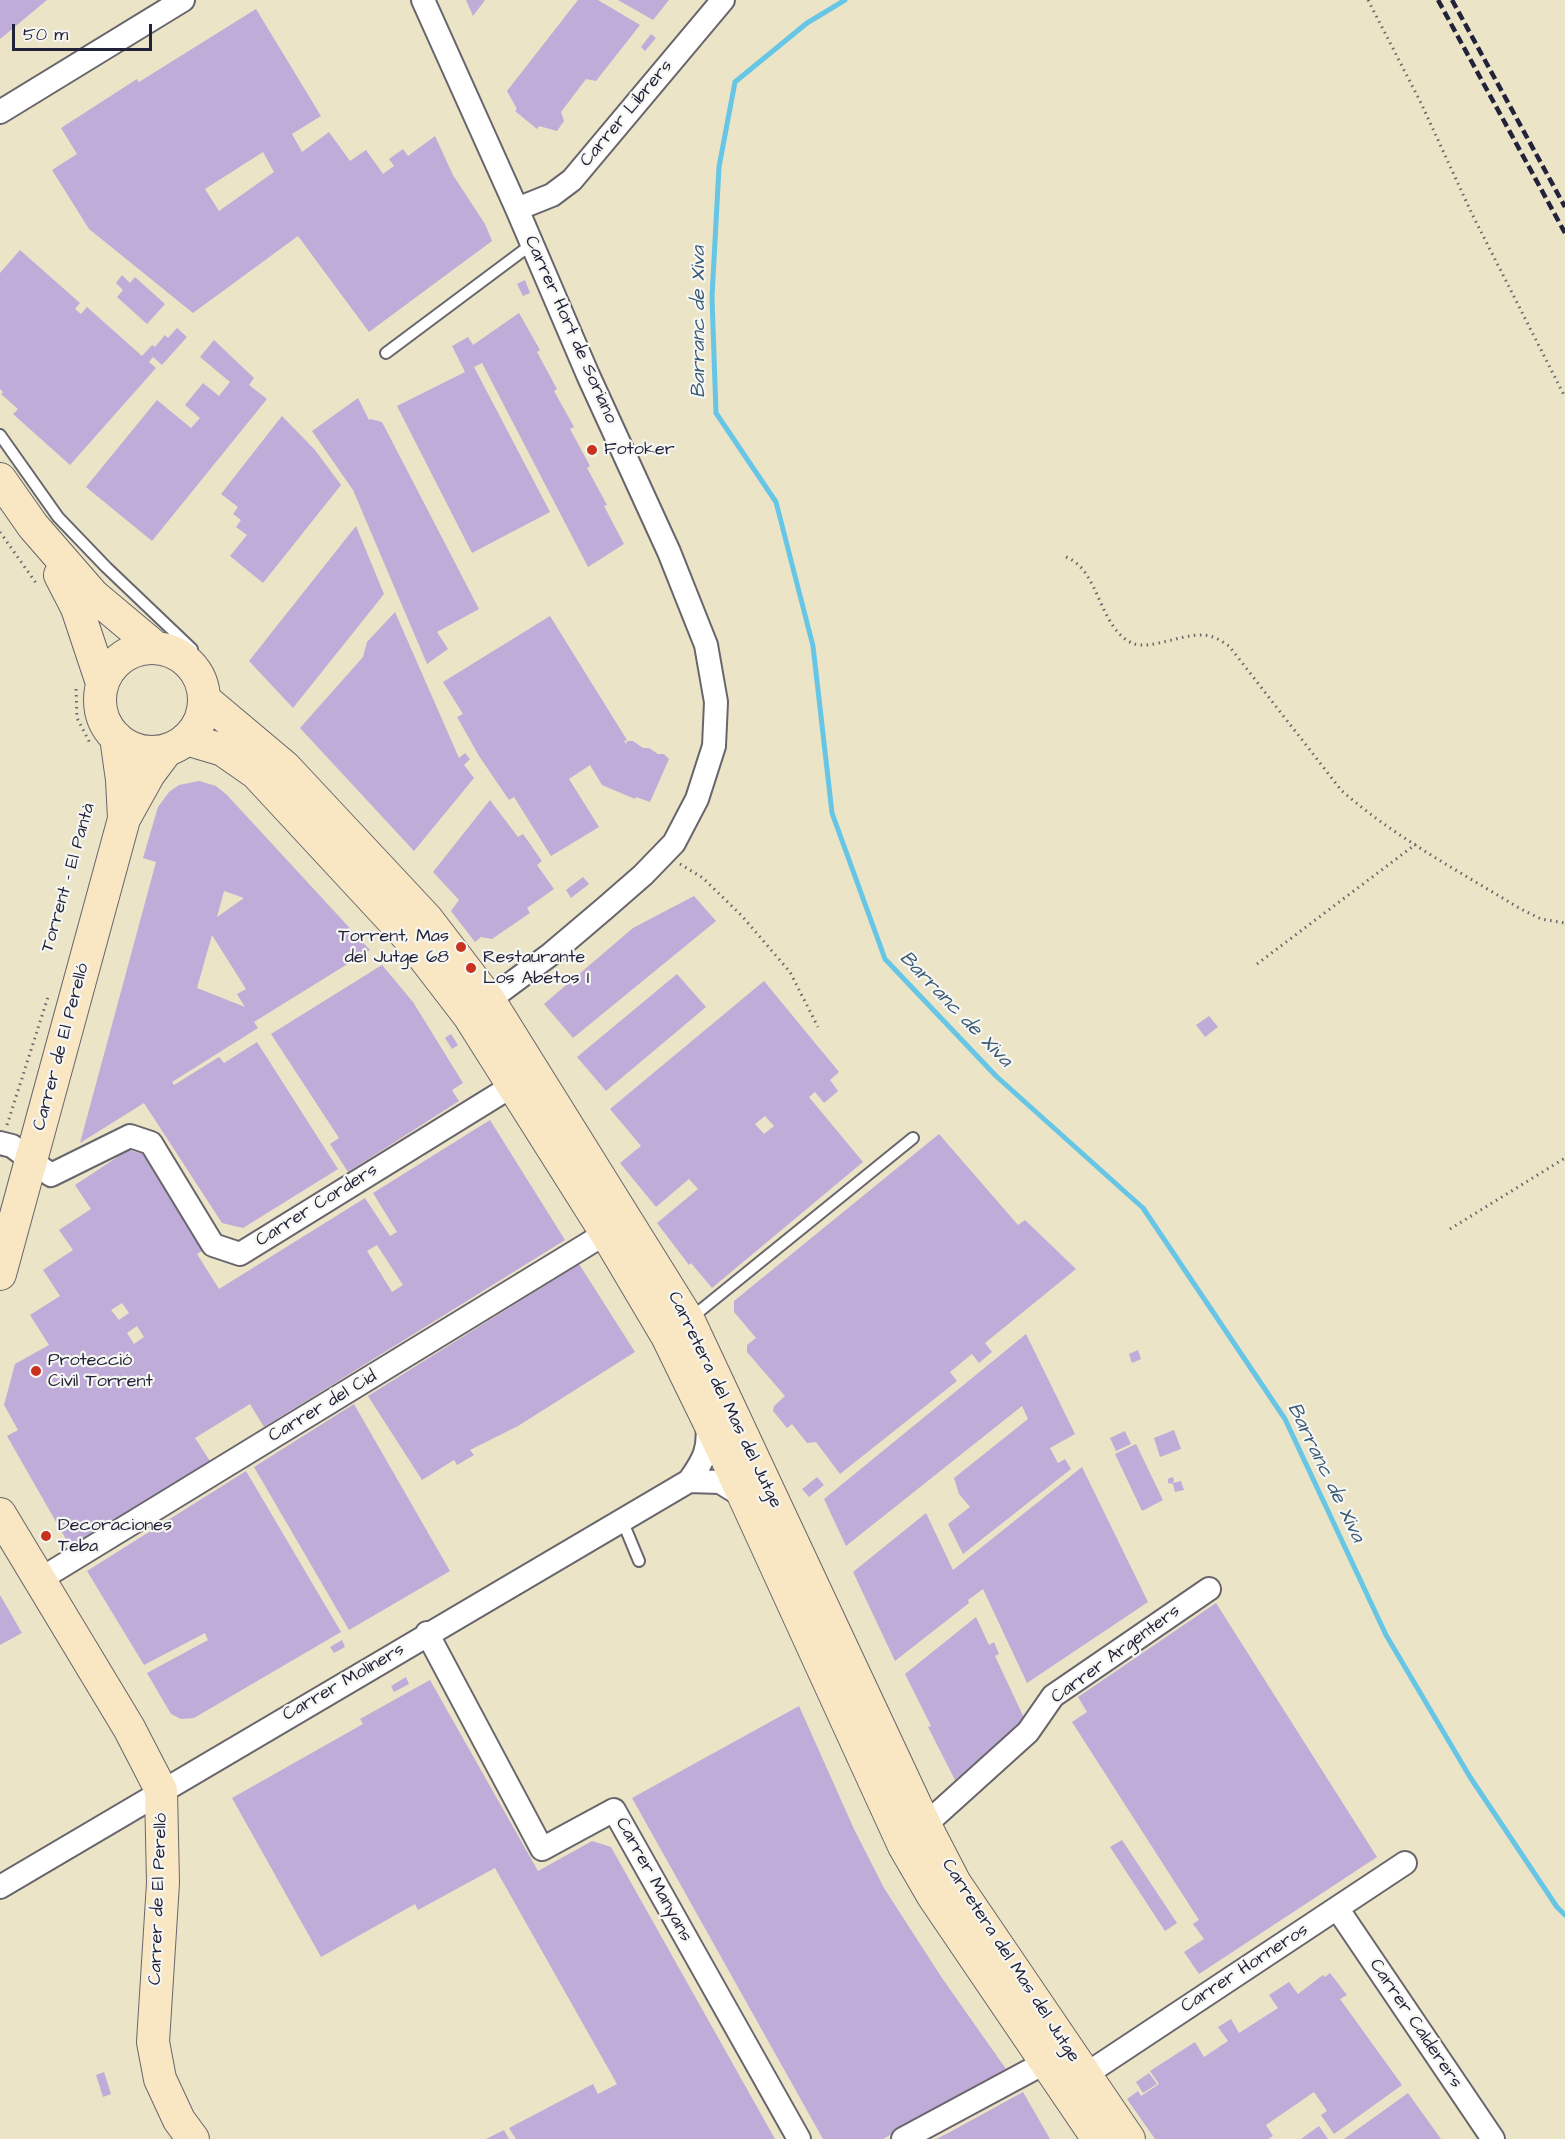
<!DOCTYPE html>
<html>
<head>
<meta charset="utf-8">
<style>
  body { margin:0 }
  #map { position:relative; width:1565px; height:2139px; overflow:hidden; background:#ebe4c6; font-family:"Architects Daughter",sans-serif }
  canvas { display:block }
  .scale { position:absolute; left:12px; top:24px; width:140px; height:27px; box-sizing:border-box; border:3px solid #22223b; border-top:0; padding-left:8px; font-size:18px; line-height:21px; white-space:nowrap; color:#22223b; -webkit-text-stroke:4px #f6f6f2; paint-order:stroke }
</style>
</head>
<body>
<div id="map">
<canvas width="1565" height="2139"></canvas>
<div class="scale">50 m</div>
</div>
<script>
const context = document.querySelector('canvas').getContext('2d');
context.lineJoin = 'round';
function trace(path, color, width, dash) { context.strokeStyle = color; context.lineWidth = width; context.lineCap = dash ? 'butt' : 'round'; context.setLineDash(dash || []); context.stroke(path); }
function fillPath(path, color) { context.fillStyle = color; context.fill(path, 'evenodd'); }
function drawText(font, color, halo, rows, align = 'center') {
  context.font = font + ' "Architects Daughter",sans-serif'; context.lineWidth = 4.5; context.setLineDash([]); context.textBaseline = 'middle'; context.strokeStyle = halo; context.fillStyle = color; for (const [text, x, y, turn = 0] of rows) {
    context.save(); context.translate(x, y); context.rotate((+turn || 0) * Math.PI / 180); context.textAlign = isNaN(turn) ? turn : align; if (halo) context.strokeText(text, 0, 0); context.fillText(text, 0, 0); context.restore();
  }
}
const stream = new Path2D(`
  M845,0L807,23L735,82L719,167L712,297L716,413L776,502L813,646L832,813L885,959L996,1076L1143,1208L1285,1419L1386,1635L1470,1777L1557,1907L1565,1915`);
const building = new Path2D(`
  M0,0H47L0,39Z
  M466,0H485L473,16Z
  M578,0H598L640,25L596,81L586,79L561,112L564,121L557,131L539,126L537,129L515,111L517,109L507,91Z
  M618,0H669L653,20Z
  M256,9L321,116L292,134L302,152L329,132L350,161L366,150L383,174L394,166L389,159L403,149L408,156L435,136L453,175L485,224L492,241L369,332L298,236L193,313L89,229L52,170L77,154L61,128L137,79L139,82ZM263,152L274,172L219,211L205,189Z
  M651,34L656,38L645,51L641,47Z
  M20,250L80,303L75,309L81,314L87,307L142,356L152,345L155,347L165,335L168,338L177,328L187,337L162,365L153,357L149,362L156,368L70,465L13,414L18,409L1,394L3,392L0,389V273Z
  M122,275L130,283L135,277L165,304L147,324L117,297L123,290L116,283Z
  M525,280L530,293L523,296L517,284Z
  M519,313L540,350L537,352L557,389L554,391L574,427L570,429L590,466L587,468L607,505L604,506L624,544L588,567L482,363L474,367L550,512L472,553L397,406L465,372L452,346L468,337L473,345Z
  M214,340L254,378L249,385L267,399L152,541L86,487L157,400L191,428L200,418L185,405L203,383L219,396L230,382L200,357Z
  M358,398L369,420L371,419L382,422L479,609L437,632L448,649L427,664L353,490L312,431Z
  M282,416L315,450L341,485L263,583L230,556L247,535L236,527L241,520L233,514L238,507L221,494Z
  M356,526L384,594L293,708L249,661Z
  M395,612L459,758L465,753L470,759L464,765L474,778L414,851L300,728L363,657L367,642Z
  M550,616L627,740L624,741L626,744L627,741H633L643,748H649L658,754H664L669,759L650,802L636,797L635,799L602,785L590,765L569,779L599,827L551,856L514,797L509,800L479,756L457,717L463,714L443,682Z
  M199,781L216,786L227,795L370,950L254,1022L258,1028L172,1082L174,1085L219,1057L224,1063L257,1042L338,1169L243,1228L222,1223L144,1103L80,1143L156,862L143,858L158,807L169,792L179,785ZM224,891L244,898L217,917L220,906ZM212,935L246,989L237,994L245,1007L197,988Z
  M490,800L518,837L523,834L542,861L537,865L554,889L527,908L530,913L492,939L481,937L475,942L451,911L459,900L433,872Z
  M583,877L589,884L571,898L566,890Z
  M694,896L716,921L573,1038L544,1004L633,928Z
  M382,965L413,1002L463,1083L452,1090L459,1101L348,1172L330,1144L339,1138L271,1034Z
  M677,974L706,1007L606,1091L577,1057Z
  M764,981L839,1072L830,1080L838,1091L824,1103L815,1092L809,1097L863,1162L712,1288L691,1263L689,1265L657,1223L698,1189L689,1179L656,1207L620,1163L641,1146L610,1109ZM765,1116L774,1126L764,1134L755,1124Z
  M1209,1016L1218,1027L1205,1037L1196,1025Z
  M451,1034L458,1045L452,1049L445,1038Z
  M490,1120L565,1240L264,1427L250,1404L195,1438L210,1461L71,1548L7,1436L18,1430L4,1405L15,1364L49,1345L30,1315L60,1296L43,1270L73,1250L59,1230L91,1209L75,1185L128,1150L144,1154L205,1249L197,1254L219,1289L365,1198L390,1236L397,1232L373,1193ZM377,1245L403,1285L392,1292L367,1251ZM122,1303L129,1313L119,1320L111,1310ZM137,1326L144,1337L134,1344L127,1333Z
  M939,1134L1018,1225L1025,1220L1076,1269L985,1343L992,1352L979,1363L972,1354L950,1372L957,1381L840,1474L816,1442L807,1443L792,1424L787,1428L773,1411L774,1406L785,1396L747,1352V1345L756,1338L734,1312V1301Z
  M579,1264L635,1352L518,1426L470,1450L474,1455L457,1465L454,1460L422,1480L368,1396Z
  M1026,1334L1075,1434L1050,1448L1058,1463L1065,1459L1071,1469L963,1554L948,1524L970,1507L959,1494L954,1478L1028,1419L1022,1406L846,1546L824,1499Z
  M1138,1350L1141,1359L1132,1363L1129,1354Z
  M354,1404L450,1571L349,1630L254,1467Z
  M1174,1430L1181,1449L1160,1457L1154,1438Z
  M1125,1431L1131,1444L1116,1451L1110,1438Z
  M1136,1444L1163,1500L1142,1511L1115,1454Z
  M1082,1467L1148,1602L1027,1683L983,1589L968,1600L969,1603L895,1661L853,1572L926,1513L953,1570Z
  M246,1471L341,1632L194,1718L181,1719L171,1714L147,1673L208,1640L205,1633L144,1665L87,1571Z
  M817,1477L824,1485L809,1497L802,1489Z
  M1172,1477L1174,1479L1173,1483L1181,1481L1184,1490L1175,1492L1173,1484L1168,1483V1479Z
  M0,1595L22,1633L0,1645Z
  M1216,1603L1377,1857L1199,1974L1184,1952L1204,1939L1193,1924L1199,1920L1072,1722L1087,1712L1078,1697Z
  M976,1617L989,1645L994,1642L999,1654L995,1656L1026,1722L955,1780L928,1727L931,1726L905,1674Z
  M342,1640L345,1647L334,1653L330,1647Z
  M406,1677L409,1684L394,1692L391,1686Z
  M430,1680L538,1871L592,1841L611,1847L775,2139H516L509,2128L593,2084L598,2094L617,2084L495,1868L418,1910L415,1904L321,1957L232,1798L363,1724L360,1719Z
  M799,1706L854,1829L884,1888L942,1978L1006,2069L883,2139H823L632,1798Z
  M1122,1840L1177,1923L1165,1931L1110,1847Z
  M1330,1973L1347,1995L1340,1999L1402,2085L1334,2134L1321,2115L1327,2111L1314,2092L1266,2125L1273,2136L1268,2139H1155L1127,2099L1138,2091L1141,2096L1159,2084L1150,2071L1195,2042L1204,2057L1228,2041L1218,2027L1231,2019L1239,2033L1278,2008L1269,1995L1289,1982L1298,1994L1323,1975L1325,1977Z
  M104,2072L111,2094L103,2097L96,2075Z
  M1149,2073L1157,2084L1143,2093L1136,2082Z
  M1023,2092L1050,2139H936L950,2132Z
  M1408,2093L1441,2139H1344Z
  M1319,2126L1328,2139H1301Z
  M504,2130L509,2139H486Z`);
const path = new Path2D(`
  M1368,0L1421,103L1472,214L1565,397
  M0,532L36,583
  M1066,557C1100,570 1098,627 1132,643C1151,652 1192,628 1213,637C1219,639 1224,643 1229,646L1341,790C1394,837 1459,871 1519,908L1541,919L1565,923
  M76,689L77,718L91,745
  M680,864L703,878L742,916L790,972L818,1027
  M1257,964L1416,844
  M7,1125L48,997
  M1450,1229L1565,1158`);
const lane = new Path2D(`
  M386,353L532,244
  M0,435L58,517L106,567L192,649L190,663
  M691,1318L913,1138
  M622,1520L639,1561`);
const street = new Path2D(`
  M423,0L517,209L588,375L669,552L706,645L716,702L714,746L697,799L674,843L643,875L604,909L551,954L489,1000
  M0,112L183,0
  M517,209L552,195L572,180L723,0
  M0,1143L12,1146L51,1175L130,1136L151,1143L213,1245L240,1254L512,1086
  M689,1481L720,1482L743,1496
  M39,1580L606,1233
  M427,1633L542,1849L614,1810L799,2139
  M925,1825L1028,1732L1053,1696L1209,1589
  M0,1887L689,1481C704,1460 710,1449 707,1423
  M1337,1908L1493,2139
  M1085,2075L1405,1863
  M903,2139L1046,2062`);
const secondary = new Path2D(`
  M0,479L33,526L93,595L155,647
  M60,575L77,608L102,683
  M100 700a52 52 0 1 1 104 0a52 52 0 1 1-104 0Z
  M204,699L285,767L427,919L489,1000L689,1321L925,1825L955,1883L1129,2139
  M116,737L122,780L124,818
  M186,739L223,750L256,773L409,938L469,1016L606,1233L667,1336L727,1459L904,1846L933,1896L1098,2139
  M0,1274L124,819L149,774L167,750
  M0,1514L129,1728L161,1790L163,1883L153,2042L160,2079L179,2120L193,2139`);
const rail = new Path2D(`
  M1438,0L1565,233
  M1452,0L1565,207`);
const markers = [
  [592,450,6,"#c8321e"],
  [461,947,6,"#c8321e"],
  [471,968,6,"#c8321e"],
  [36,1371,6,"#c8321e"],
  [46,1536,6,"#c8321e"]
];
const streetNames = [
  ["Carrer Librers",627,114,-50],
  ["Carrer Hort de Soriano",570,330,66],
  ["Torrent - El Pantà",69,878,-74],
  ["Carrer de El Perelló",62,1047,-75],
  ["Carrer Corders",317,1206,-32],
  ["Carretera del Mas del Jutge",724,1400,64],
  ["Carrer del Cid",323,1407,-31],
  ["Carrer Argenters",1116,1655,-36],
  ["Carrer Moliners",344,1683,-30],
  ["Carrer Manyans",653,1880,61],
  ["Carrer de El Perelló",159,1899,-88],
  ["Carretera del Mas del Jutge",1010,1961,57],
  ["Carrer Horneros",1245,1969,-33],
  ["Carrer Calderers",1415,2024,56]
];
const poiNames = [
  ["Fotoker",604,450],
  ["Torrent, Mas",449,937,"right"],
  ["del Jutge 68",449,958,"right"],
  ["Restaurante",483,958],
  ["Los Abetos I",483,979],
  ["Protecció",48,1361],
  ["Civil Torrent",48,1382],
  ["Decoraciones",58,1526],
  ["Teba",58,1547]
];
const waterNames = [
  ["Barranc de Xiva",700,322,-90],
  ["Barranc de Xiva",955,1010,46],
  ["Barranc de Xiva",1325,1473,64]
];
trace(stream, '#67c6e5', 5);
fillPath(building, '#c0acd8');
trace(lane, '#68666c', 14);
trace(street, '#68666c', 26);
trace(secondary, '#68666c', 34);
trace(path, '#68666c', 3, [1.5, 4.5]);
trace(lane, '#fff', 10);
trace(street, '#fff', 22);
trace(secondary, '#f9e7c3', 32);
trace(rail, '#22223b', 4.5, [9, 4.5]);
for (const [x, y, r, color] of markers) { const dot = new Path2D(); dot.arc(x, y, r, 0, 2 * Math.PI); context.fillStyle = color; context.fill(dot); trace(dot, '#f6f6f2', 2); }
drawText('18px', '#22223b', '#f6f6f2', streetNames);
drawText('18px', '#22223b', '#f6f6f2', poiNames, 'left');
drawText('italic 20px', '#3a5b76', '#f6f6f2', waterNames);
</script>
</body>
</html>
